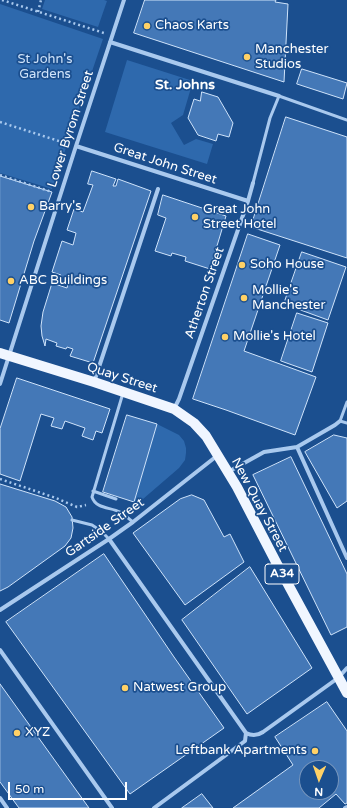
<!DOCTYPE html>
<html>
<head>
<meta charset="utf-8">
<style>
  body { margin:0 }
  #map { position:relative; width:347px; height:808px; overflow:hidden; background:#1b4f8f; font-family:"Varela Round",sans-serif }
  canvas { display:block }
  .north { position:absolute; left:299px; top:760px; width:40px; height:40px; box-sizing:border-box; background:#1b4f8f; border:1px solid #7695bc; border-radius:50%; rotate:182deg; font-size:11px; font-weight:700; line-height:16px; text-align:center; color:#fff }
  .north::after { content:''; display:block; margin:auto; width:14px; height:18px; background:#ffd166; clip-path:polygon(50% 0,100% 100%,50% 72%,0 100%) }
  .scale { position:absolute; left:8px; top:782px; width:119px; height:18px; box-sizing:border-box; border:2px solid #fff; border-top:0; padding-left:5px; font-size:12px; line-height:14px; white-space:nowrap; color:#fff; -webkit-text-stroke:3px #1b4f8f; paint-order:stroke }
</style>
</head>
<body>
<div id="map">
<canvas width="347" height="808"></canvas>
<div class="north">N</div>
<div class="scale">50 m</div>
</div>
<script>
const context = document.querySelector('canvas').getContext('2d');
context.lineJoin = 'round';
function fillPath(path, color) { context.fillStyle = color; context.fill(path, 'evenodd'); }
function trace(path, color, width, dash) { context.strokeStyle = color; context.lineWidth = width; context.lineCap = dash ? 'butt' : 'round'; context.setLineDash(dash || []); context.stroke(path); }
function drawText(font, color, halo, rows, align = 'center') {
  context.font = font + ' "Varela Round",sans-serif'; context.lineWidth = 3.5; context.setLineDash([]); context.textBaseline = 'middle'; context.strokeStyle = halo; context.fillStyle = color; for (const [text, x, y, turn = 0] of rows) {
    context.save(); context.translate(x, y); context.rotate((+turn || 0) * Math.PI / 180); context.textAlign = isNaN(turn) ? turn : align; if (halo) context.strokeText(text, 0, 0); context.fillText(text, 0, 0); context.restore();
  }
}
const green = new Path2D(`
  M45,0H104L107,1L98,27L42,9Z
  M0,4L103,39L52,189L0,173Z
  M127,60L193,81L183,115L171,123L184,145L196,139L213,144L207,164L105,132Z
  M157,424L179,435L184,441L186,448V453L185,460L179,468L143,499L134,502Z`);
const building = new Path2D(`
  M145,0H276L275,2L288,4L284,82L134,33Z
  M302,69L347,83L343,99L297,84Z
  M202,92L218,97L233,123L229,137L218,134L216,141L198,135L188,118L194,99L200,101Z
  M286,117L347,137V258L251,227Z
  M92,171L116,179L113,186H116L118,179L151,191L93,363L70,356L73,349L67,347L66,349L56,346L57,343L46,339L45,346L42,336L41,326L43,312L52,283L67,288L68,284L59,281L61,275L52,272L62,241L73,245L76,233L67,230L74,209L83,212L93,185L88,184Z
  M0,176L52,192L34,241L9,323L0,320Z
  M163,195L226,216L210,269L185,261L186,257L172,253L171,256L155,251L166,218L158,215Z
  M248,234L280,245L244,351L316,377L295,435L226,410L193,399Z
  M302,252L346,267L328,320L284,304Z
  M297,313L328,323L312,372L281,361Z
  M17,378L110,409L102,433L96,431L93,440L82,436L85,428L65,421L62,429L51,426L54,418L41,414L20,481L0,474V429Z
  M127,415L157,424L134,502L103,492Z
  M334,435L347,438V501L337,508L305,452Z
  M291,457L347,574V627L331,635L253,475Z
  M0,484L55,501L66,507L72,517L73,528L71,538L65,546L8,587L0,591Z
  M192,495L204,500L224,537L230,534L244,562L185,605L133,533L180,499Z
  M104,554L174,657L224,728L130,794L6,622Z
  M250,567L312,668L247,714L182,620Z
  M0,684L89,808H19L0,782Z
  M327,702L347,731V803L345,804L336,794L319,808H233L293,765L275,737ZM307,768H331V792H307Z
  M202,794L213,808H182Z`);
const path = new Path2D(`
  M2,0L104,33
  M38,12L41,0
  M0,122L68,144
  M0,175L52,192
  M0,479L56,498L77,507L86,505`);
const lane = new Path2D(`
  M253,183L270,118L279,96L347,120
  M123,393L92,497C96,509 110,507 120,512C124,514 129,519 133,522
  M347,402L340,421L347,423
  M93,491L116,499
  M72,520L92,525L101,531L109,539`);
const street = new Path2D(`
  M110,42L279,96
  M76,146L248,201
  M94,382L158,189
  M0,384L76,146L124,0
  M174,409L179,399L248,201L253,183
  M297,447L347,558
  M228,472L264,452L297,447L335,425L340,421
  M109,539L246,733
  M0,610L109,539L133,522L218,455
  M0,650L112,808
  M246,733C252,736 257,736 263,732L338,678L347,668
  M0,798L7,808
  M154,808L245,741L246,733
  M345,808L347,807`);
const primary = new Path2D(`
  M0,353L94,382L174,409L194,423L206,436L237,487L277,564L347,693`);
const markers = [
  [147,26,4,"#ffd166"],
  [247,57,4,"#ffd166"],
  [31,207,4,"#ffd166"],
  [195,217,4,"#ffd166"],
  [242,265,4,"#ffd166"],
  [11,281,4,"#ffd166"],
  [244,298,4,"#ffd166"],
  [225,337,4,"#ffd166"],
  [125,688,4,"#ffd166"],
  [17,733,4,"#ffd166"],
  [315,751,4,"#ffd166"]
];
const shields = [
  [282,574,34]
];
const shieldNames = [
  ["A34",282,574]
];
const poiNames = [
  ["Chaos Karts",155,26],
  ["Manchester",255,50],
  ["Studios",255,65],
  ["Barry's",39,207],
  ["Great John",203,210],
  ["Street Hotel",203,225],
  ["Soho House",250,265],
  ["ABC Buildings",19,281],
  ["Mollie's",252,291],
  ["Manchester",252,306],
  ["Mollie's Hotel",233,337],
  ["Natwest Group",133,688],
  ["XYZ",25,733],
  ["Leftbank Apartments",307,751,"right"]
];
const parkNames = [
  ["St John's",45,60],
  ["Gardens",45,75]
];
const streetNames = [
  ["Lower Byrom Street",71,129,-72],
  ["Great John Street",165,164,18],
  ["Atherton Street",205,293,-71],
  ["Quay Street",122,378,18],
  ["New Quay Street",259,505,62],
  ["Gartside Street",105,528,-35]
];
const neighbourhoodNames = [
  ["St. Johns",185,85]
];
fillPath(green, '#2e69ad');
fillPath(building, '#4478b7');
trace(building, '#cfe3fa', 1);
trace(path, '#a9c9ee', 2.5, [2, 3]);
trace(lane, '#a9c9ee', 3);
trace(street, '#a9c9ee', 4);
trace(primary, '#f0f6ff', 10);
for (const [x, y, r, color] of markers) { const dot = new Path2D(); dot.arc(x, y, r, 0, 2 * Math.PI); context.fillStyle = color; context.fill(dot); trace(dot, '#1b4f8f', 1.5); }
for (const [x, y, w] of shields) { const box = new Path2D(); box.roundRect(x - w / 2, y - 10, w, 20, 3); context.fillStyle = '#1b4f8f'; context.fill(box); trace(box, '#fff', 1); }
drawText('bold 12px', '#fff', null, shieldNames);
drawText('13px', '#fff', '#1b4f8f', poiNames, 'left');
drawText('13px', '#cfe3fa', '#1b4f8f', parkNames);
drawText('13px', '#fff', '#1b4f8f', streetNames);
drawText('bold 14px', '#fff', '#1b4f8f', neighbourhoodNames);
</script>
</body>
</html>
